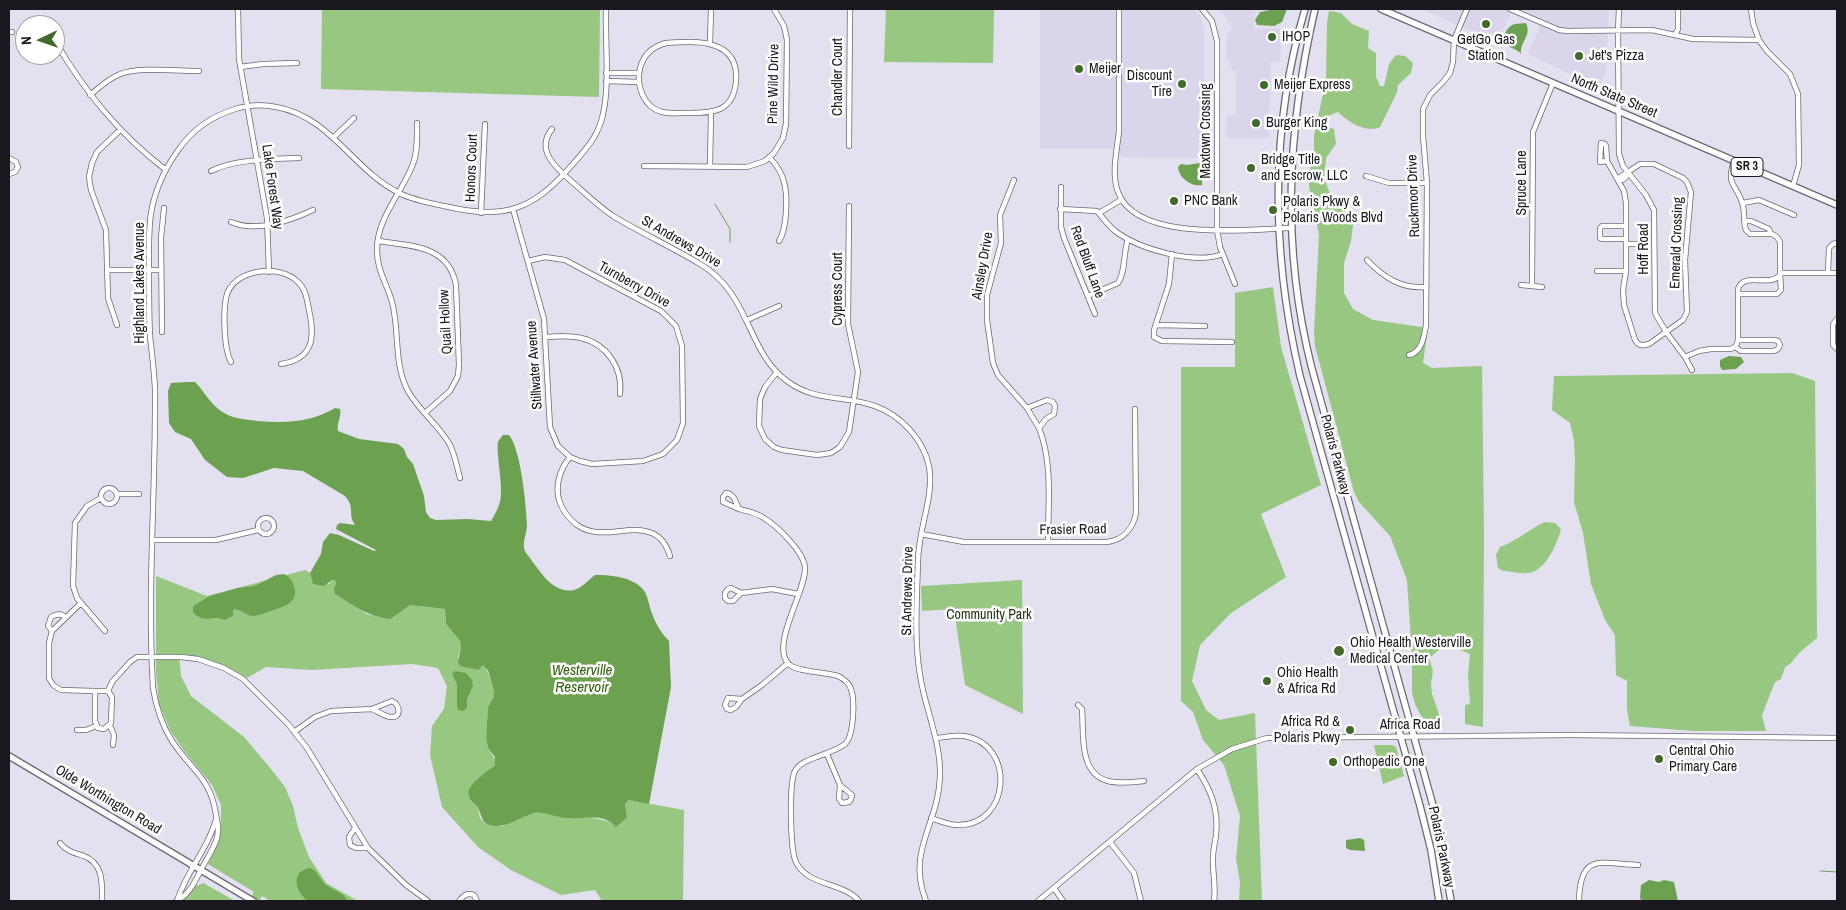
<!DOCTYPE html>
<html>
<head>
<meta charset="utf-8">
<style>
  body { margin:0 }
  #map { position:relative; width:1846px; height:910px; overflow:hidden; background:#e3e0ef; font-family:"Archivo Narrow",sans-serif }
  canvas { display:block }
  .frame { position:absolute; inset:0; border:10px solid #1a181e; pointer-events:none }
  .north { position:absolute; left:15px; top:15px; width:50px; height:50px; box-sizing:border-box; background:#fff; border:1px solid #a3a3a5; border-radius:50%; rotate:267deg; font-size:14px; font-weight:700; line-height:20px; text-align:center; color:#1a181e }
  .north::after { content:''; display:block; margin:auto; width:18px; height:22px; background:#3f6a27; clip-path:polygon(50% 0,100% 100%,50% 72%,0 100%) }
</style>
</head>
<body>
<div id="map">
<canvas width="1846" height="910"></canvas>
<div class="frame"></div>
<div class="north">N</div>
</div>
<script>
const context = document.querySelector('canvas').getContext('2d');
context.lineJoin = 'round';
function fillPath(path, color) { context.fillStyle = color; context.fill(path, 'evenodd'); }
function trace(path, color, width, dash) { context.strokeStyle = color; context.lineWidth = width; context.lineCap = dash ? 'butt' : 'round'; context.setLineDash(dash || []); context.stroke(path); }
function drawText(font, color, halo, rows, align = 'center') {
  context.font = font + ' "Archivo Narrow",sans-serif'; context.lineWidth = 5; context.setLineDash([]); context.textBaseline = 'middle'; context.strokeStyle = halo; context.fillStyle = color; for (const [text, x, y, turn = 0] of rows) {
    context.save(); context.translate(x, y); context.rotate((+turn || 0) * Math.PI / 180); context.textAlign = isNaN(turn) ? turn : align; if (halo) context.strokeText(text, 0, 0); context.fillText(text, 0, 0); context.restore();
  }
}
const built = new Path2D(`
  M1040,9H1191L1200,15L1204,29V158L1122,157L1111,149H1040Z
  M1218,9H1257L1254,17V29L1281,28L1280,62H1271L1269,138H1227L1226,116L1236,115V75L1226,58V37L1231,28V25Z
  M1421,9H1609L1606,71L1599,88L1528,54L1540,26L1511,13L1497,42Z`);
const green = new Path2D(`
  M322,9H600L599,97L321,89Z
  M886,9H994L993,63L884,62Z
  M1329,11L1341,13L1352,24L1369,31L1368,48L1376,53V77L1380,86H1384L1389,64L1396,55L1405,56L1413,63L1411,73L1398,85L1397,92L1380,127C1366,134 1347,121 1338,112L1328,116L1327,127L1334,129L1336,144L1326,158L1324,178L1331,196L1341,204L1353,225L1351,241L1344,263V293L1353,309L1373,320L1428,328L1423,363L1432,368L1482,366L1484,533L1483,727L1465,724V705L1470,704L1468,675L1470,654L1446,644L1429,658L1433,671L1431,684L1432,694L1443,726L1441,728H1431L1420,714L1415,704L1412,693V656L1407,580L1390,536L1359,502L1354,492L1315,346L1314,332L1319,235L1309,186V175L1314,149V136L1326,80L1327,23Z
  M1273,287L1281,347L1321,485L1261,514L1286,577L1231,613L1200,645L1192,681L1206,710L1219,720L1255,713L1262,901H1239L1240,882L1236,859L1240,816L1224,765L1203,740L1193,712L1181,701V367H1235V293Z
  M1792,373L1815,381L1817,638L1800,652L1790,664L1785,667L1781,679L1775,682L1762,715L1766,731H1694L1630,726L1627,709V681L1616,675L1615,635L1605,620L1591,584L1583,533L1574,502L1575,459L1574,440L1570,423L1552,410L1554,376Z
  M1545,522L1555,523L1561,529C1557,544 1548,565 1533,572C1527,574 1519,573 1513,572C1506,571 1504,572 1498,568L1496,555L1500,547C1517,541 1529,529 1545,522Z
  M305,570L310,573L311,578L329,584L332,580H335L337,584L335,594L367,614L382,618L410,605L445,609L446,624L460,641L461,647L458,657L460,665L477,670L483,665L486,666L494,692V696L488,707L486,738L488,748L496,761L495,765C480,778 472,777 471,800L478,808L480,818L486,824L502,826L527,815L542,812L568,818L589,817L612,822L627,817L625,804L629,800L684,810L683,901H602L595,890L561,895L511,870L478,847L442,807L430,755L432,726L444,709L447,686L438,668L412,664L312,670L266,667L247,678C225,664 205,657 179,654L181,676L191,696L244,737L271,769L285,787L293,806L298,828L309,857L326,883L358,901H270L262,896L259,901H249L254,892L208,864L219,840L221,829V805L212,785L185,752L170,730L159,704L156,671V576L207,596Z
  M1022,580L1023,714L965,685L954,609L922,611L921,586Z
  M1374,745H1392L1396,747L1404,776L1383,784Z
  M205,883V884L235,901H183L195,886Z`);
const water = new Path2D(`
  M1275,9H1287L1282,22L1274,26L1257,25L1255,20L1260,12Z
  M1515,24L1526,23C1532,36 1520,41 1521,54C1515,46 1502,49 1505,35C1506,30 1509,26 1515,24Z
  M1200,163L1206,166L1202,176V185C1191,187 1179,178 1178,167L1181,164L1187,165Z
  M1729,356L1741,357L1744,362L1736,369L1722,370L1720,366V360Z
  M188,382H195C204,391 210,404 221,411C233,419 243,419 257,421C285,423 310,423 335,408L340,409C342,417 336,423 338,431L359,439L398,444L404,449L407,457L413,464L424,496L426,512L430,518L436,520L468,519L491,521C496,513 501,503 501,494C502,481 496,450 498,442C499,440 502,436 503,435H509C521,450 526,504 527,525C527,532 523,540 524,548C525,553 529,556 532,561C542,574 554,594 574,590C582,588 588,580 595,575C612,575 635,577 645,592C648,598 649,605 651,611C655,622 660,632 669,641L671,687L649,804L629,800L625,804L627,817L616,827C603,812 585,820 569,818C557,818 546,811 535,813C521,816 509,827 494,826C481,824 483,818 478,808C476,804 470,801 469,796C465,785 488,771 495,765V757L488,748L486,738L488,707L494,696V692L488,670L483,665L478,670L460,666L458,662L461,647L460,641L446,624L445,609L410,605L390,619C368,617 353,605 335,594L334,589L336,584L335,580H332L324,586L313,584L310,573L321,554L323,542L330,533L339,535L374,551L376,550L336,529L337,525L340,523L355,525C347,513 356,509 345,496L303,471L274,468L243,478L227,477L205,460L191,439L175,432L169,423L168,391L171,383Z
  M284,574C290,577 292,580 294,586C299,602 286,606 273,610C266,612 261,615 254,616C247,616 243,611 236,609L233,610V616L224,620C214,614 204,625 193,612V606L210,596L238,588L255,586L276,575Z
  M455,671L466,673L472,680L473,686L467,699V708L463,711L458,710L457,707V684L452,674Z
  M1360,838L1364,840L1365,851L1350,850L1346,848V840Z
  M310,868C318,871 319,878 324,883C332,891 343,891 348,901H308C295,892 290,871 310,868Z
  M1649,880L1659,882L1664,880L1674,882L1678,901H1642L1640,898L1641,885Z`);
const stream = new Path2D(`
  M715,204L730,229V242
  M1820,871L1837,872`);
const minor = new Path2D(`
  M238,9L239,59L267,218L269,272
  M1119,9V131C1117,151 1111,173 1118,192C1136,243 1249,229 1291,228
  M1202,9L1212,21L1217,41V230L1220,247L1235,284
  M1510,9L1559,30L1568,31L1652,30L1693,39L1759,40
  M1619,9L1618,31L1619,154L1623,166L1646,195L1654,210L1655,313L1666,332L1685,357L1692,370
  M1751,9L1753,23L1759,40L1767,51L1790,74L1798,94L1799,165L1793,186
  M9,32H12
  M1675,35L1678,29V9
  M55,41C85,92 119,134 166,170
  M666,43C696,41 740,38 736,82C733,112 713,113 689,113C680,113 670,114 662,112C643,107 636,85 640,68C644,54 652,47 666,43Z
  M710,43L711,9
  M240,67L263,64L297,63
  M606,73H639
  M606,81L639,82
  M90,95C99,88 108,79 118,75C137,66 178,71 199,71
  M417,123C417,136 418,151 413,164C402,193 376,219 377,251C377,270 387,284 392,302C400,331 393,363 408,391C419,411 439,425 450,445C455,455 457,467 460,478
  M552,129C535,150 556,168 571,181C585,193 598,206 613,216C641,233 672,247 700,264C751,294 746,351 787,381C825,410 870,386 909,429C950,474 919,511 918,561C917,596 914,640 920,675C925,709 941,741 940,776C939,824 906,850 926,901
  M334,137L354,118
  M849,146L850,9
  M769,157C776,164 782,173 784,182C788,196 787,229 779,241
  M9,158L16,162L18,167L15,172L9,174
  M1607,161L1600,162L1601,143L1605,144L1606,146L1607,161L1624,191L1626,203V271L1623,290L1624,305L1635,340C1639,346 1642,346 1649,344L1683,320L1687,312L1685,260L1691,192L1687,182L1683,178L1654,164H1640L1628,172
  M644,166L747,167L765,161L774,153L783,138L786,124L787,40L784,26L774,9
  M710,166L711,113
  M211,171C234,159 272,159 299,158
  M1628,172C1627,177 1624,181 1618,180L1620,177Z
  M1366,176L1389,183H1427
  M1014,180L1000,215L1001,243L987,295V320L993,363L998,375L1027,408L1039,428
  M1061,187V227L1064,238L1095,314
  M1743,203L1759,200L1794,215
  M513,209L544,319L550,427L558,446L570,457L580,461L592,464L643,461L663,454L677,440L683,423L682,346L676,326L661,311L565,260L545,257L528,261
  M1060,209L1097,211C1103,218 1108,225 1115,231C1139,249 1194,265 1223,254
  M481,213L485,124
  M1099,213L1121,200
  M1744,221H1751L1769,229L1771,234
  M231,222C257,233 289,221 313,210
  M1626,239H1602L1600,238V228L1602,226H1626
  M378,241C410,246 449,245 456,285L459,365L458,376L450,391L425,413
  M1626,244H1643
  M1172,254L1169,284L1154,330V337L1162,341L1232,342
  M1367,260C1384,278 1402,289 1426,287
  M107,270H161
  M1597,271H1626
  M1828,273L1829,248L1833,244L1837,243
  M1521,285L1542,287
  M1532,286L1533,132L1553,83
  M1738,294H1777L1781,290L1780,273H1837
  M1088,296L1118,283C1126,271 1123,253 1128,239
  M1837,319L1833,324V345L1837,349
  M747,320L779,306
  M117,325L108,298L106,230L91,190L89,177L92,163L97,152L120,130
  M1156,325L1205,326
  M162,332L161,238L164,208
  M546,337C558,336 570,335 581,338C607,344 623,368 620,394
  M1735,347L1741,351H1774L1778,349L1780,345L1778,341L1774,340H1738
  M1409,355C1422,352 1424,337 1426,325L1427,183L1423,136V109L1430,95L1443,82L1450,73L1453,62L1454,40L1467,9
  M1685,357L1699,351L1711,349H1731L1736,346L1738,340V289C1744,271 1769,288 1780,275V242L1777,237L1772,234H1750L1746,230C1743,222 1745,214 1743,206C1738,184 1725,187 1734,161
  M231,362C224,350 223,313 226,298C231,269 280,263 298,282C306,289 307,300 309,310C315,337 314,359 281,364
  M777,372L765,387L760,399L759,426L765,439L774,447L782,450L817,455L831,453L840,447L849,432L858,372L848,324L849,206
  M1027,408L1047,400L1053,402L1055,406L1054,414L1046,419L1039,428C1053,463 1048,504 1048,542
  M570,457C560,469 555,485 559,500C562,510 568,518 577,525C602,542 628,523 652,533C661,537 667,546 670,556
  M101 496a8 8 0 1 1 16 0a8 8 0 1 1-16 0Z
  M726,493L730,494L734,498L739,509L723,502V497Z
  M117,494H139
  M101,498L87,506L75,523L73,586L77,598L105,631
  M739,509C747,511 757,513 764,518C777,526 803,551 805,567C807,590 768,648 790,665C798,672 827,672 838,676C844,679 849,683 851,689C855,700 854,736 845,744C832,755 802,757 795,771C789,782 790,850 796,862C808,887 842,881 859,901
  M258 526a8 8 0 1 1 16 0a8 8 0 1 1-16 0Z
  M921,534L964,542H1107C1123,540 1133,529 1136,513L1135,409
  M152,540H216L258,530
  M731,588L741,593L733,601H728L725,598V593L728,589Z
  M741,593L772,589L798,594
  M81,603L52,631L49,643V678L53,685L61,690L95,691
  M52,631L48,626L51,617C56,614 61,613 65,617
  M95,691H108L112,697L111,723L104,729L98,728L95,721Z
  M108,691L112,682L130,662L137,657H181L198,659L224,668L243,679L288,724L307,748L368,848L406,885L428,901
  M728,698L742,699L736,707L731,710L727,709L725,705Z
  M742,699L762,685L788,663
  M392,701C400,705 402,718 391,717C385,717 378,711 372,709Z
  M1078,705L1082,709C1084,733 1078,773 1108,781C1120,784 1133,782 1144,781
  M110,726L114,735L113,745
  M77,730H86L96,726
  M294,732L315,717L331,711L372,709
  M827,754L840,785
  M1197,769C1211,790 1219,810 1216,835C1215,844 1212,853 1213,862C1213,876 1216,888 1214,901
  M840,785L852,795L851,799L849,802L842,803L839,799Z
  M931,818C940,821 948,825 958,825C1010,826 1017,744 964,736C955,735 946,737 937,738
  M355,828L349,837L350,845L356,848H368
  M1110,842L1134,873L1141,901
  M60,843C66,851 74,853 84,856C104,864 102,884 102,901
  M1054,888L1063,901
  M176,901C190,895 196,879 203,866C208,857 214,848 217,838C219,830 218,823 216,815C211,778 191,770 172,741C162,725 156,707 153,688C147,588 156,488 155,388C154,371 152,353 150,336C149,316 149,297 149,277C149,256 148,234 151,213C155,190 165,168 179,149C193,129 213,116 235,109C248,105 263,104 276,107C330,116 353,170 399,193C413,200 429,203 444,206C505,220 532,211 573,164C587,148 599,135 603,114C610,84 605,41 606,9
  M177,901C186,872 208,849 216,819
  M459,901C463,896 467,892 474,895L477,901
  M1038,901L1197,769L1232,749L1267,738L1571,735L1837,738
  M1579,901C1580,851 1602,864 1638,865`);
const major = new Path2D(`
  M1305,9C1269,131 1271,252 1300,376L1420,806L1431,850L1439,901
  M1315,9C1287,130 1281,248 1312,369L1437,820L1451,901
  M1381,9L1837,205
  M9,756L253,901`);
const markers = [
  [1486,24,5,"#3f6a27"],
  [1272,37,5,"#3f6a27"],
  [1579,56,5,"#3f6a27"],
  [1079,69,5,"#3f6a27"],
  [1182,84,5,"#3f6a27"],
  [1264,85,5,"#3f6a27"],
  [1256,123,5,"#3f6a27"],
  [1251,168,5,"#3f6a27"],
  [1174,201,5,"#3f6a27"],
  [1273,210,5,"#3f6a27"],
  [1339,651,6,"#3f6a27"],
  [1267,681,5,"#3f6a27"],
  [1350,730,5,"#3f6a27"],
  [1659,759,5,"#3f6a27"],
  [1333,762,5,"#3f6a27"]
];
const shields = [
  [1747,167,32]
];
const shieldNames = [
  ["SR 3",1747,167]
];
const poiNames = [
  ["IHOP",1282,37],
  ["GetGo Gas",1486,40,"center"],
  ["Station",1486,56,"center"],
  ["Jet's Pizza",1589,56],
  ["Meijer",1089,69],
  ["Discount",1172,76,"right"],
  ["Tire",1172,92,"right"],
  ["Meijer Express",1274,85],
  ["Burger King",1266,123],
  ["Bridge Title",1261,160],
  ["and Escrow, LLC",1261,176],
  ["PNC Bank",1184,201],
  ["Polaris Pkwy &",1283,202],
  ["Polaris Woods Blvd",1283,218],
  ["Ohio Health Westerville",1350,643],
  ["Medical Center",1350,659],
  ["Ohio Health",1277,673],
  ["& Africa Rd",1277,689],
  ["Africa Rd &",1340,722,"right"],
  ["Polaris Pkwy",1340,738,"right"],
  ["Central Ohio",1669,751],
  ["Primary Care",1669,767],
  ["Orthopedic One",1343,762]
];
const streetNames = [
  ["Chandler Court",838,77,-90],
  ["Pine Wild Drive",774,84,-89],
  ["North State Street",1614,96,23],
  ["Maxtown Crossing",1206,131,-90],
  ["Honors Court",472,168,-88],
  ["Spruce Lane",1522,183,-90],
  ["Lake Forest Way",272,187,82],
  ["Ruckmoor Drive",1414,196,-92],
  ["St Andrews Drive",681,242,30],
  ["Emerald Crossing",1677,243,-88],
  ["Hoff Road",1644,249,-90],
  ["Red Bluff Lane",1087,262,70],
  ["Ainsley Drive",983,266,-80],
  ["Highland Lakes Avenue",140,283,-90],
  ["Turnberry Drive",634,285,29],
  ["Cypress Court",838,289,-90],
  ["Quail Hollow",446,322,-93],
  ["Stillwater Avenue",535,365,-94],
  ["Polaris Parkway",1335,455,75],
  ["Frasier Road",1073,530,-1],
  ["St Andrews Drive",908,591,-89],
  ["Africa Road",1410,725],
  ["Olde Worthington Road",108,800,31],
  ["Polaris Parkway",1441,847,78]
];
const parkNames = [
  ["Community Park",989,615]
];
const waterNames = [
  ["Westerville",582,671],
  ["Reservoir",582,688]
];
fillPath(built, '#dad5eb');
fillPath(green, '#97c781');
fillPath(water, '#6ba14f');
trace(stream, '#6ba14f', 1);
trace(minor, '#6b6874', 6);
trace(major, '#6b6874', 8);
trace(minor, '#fff', 4.5);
trace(major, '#fff', 5.5);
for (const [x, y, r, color] of markers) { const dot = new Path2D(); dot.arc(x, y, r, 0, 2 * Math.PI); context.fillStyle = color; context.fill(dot); trace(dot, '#fff', 2); }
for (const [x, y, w] of shields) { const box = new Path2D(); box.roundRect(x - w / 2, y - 9.5, w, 19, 4); context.fillStyle = '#fff'; context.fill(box); trace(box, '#1a181e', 1); }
drawText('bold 12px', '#1a181e', null, shieldNames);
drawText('14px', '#1a181e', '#fff', poiNames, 'left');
drawText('14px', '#1a181e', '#fff', streetNames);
drawText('14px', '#1a300e', '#fff', parkNames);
drawText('italic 15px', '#31640b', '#fff', waterNames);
</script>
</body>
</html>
